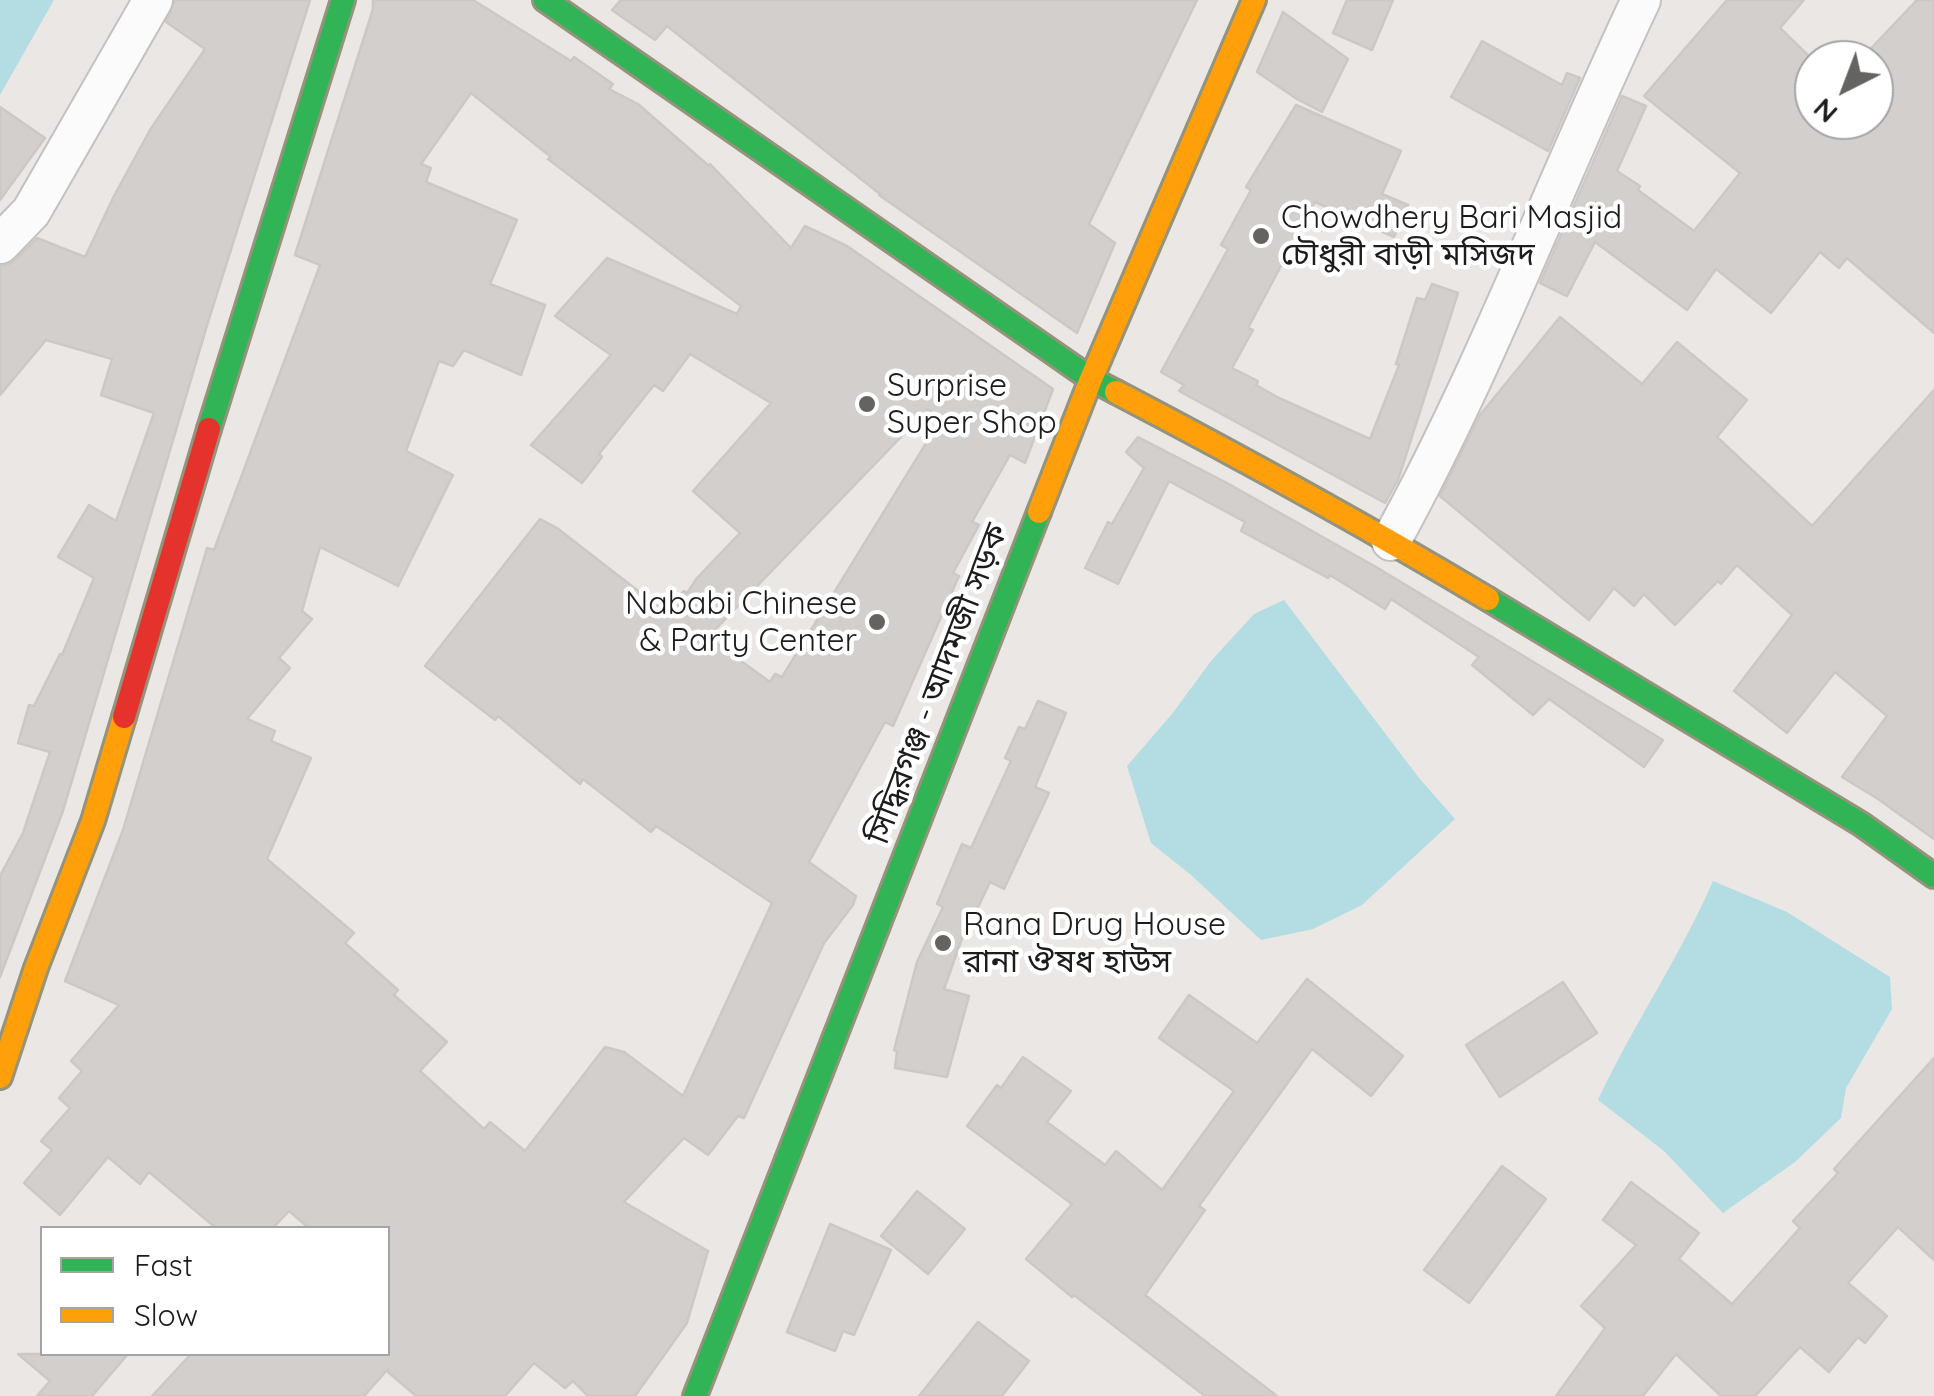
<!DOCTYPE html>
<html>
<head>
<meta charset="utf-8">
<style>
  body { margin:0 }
  #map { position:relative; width:1934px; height:1396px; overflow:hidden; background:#eae7e4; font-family:Quicksand,sans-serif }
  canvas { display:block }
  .legend { position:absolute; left:40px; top:1226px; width:350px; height:130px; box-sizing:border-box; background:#fff; border:2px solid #a4a4a4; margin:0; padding:12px 18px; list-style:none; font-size:30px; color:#1c1c1c }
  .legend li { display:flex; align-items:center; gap:20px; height:50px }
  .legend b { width:50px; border:2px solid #a4a4a4 }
  .north { position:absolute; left:1794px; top:40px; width:100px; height:100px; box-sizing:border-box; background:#fff; border:2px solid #a4a4a4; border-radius:50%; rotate:222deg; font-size:28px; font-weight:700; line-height:40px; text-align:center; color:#1c1c1c }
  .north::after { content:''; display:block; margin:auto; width:35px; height:45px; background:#646362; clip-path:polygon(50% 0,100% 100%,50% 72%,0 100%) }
</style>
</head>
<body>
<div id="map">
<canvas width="1934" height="1396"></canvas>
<ul class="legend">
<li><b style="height:12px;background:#30b455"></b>Fast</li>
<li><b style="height:12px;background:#ff9f0a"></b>Slow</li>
</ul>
<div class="north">N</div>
</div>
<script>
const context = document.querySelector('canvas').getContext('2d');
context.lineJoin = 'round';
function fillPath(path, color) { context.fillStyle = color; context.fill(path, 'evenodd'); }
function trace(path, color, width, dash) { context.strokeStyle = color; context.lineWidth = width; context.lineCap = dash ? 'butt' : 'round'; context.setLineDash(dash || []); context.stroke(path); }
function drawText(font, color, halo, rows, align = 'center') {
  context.font = font + ' Quicksand,"Noto Sans Bengali",sans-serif'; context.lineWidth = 9; context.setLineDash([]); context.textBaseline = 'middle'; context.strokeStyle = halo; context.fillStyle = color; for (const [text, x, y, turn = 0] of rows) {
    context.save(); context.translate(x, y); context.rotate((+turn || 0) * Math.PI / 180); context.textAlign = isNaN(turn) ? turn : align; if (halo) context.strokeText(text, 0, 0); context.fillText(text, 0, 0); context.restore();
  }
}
const water = new Path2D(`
  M0,0H54L0,95Z
  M1284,600L1419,778L1455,819L1362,905L1313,929L1261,940L1191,875L1151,843L1127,766L1172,714L1211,661L1254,614Z
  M1713,881L1787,912L1890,977L1892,1009L1846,1088L1841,1118L1795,1162L1723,1213L1664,1151L1598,1100C1633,1025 1680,957 1713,881Z`);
const building = new Path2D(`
  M175,0H310L208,322L63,811L0,977V876L23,833L50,752L18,743L29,705L34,706L60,654L62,655L94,578L58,557L89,505L116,521L154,413L101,395L112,359L46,340L0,395V266L7,265L15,260L37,238L85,257L114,196L150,130L205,49L166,22Z
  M373,0H473L571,61L574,57L613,84L609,89L638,104L709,166L710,164L791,248L805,226L847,246L1053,389L1025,463L1010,455L972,522L979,525L953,573L959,576L893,726L885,722L809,862L856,896L853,905L824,943L744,1118L738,1116L708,1155L684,1138L624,1202L708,1251L687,1323L635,1396H588L573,1381L565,1388L534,1363L505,1396H416L388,1372V1369L364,1396H152L191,1354H388V1228H309L289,1211L273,1228H216L149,1172L140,1184L108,1157L60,1215L24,1183L52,1150L41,1141L70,1108L59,1098L82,1071L71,1061L119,1005L65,981L123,830L207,548L214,550L320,265L295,255L373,9ZM471,93L551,157L548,159L741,306L737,314L607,258L555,316L611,355L531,445L582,483L602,457L599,454L654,385L663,391L690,354L771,403L693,491L740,533L697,578L687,593L684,591L664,611L557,528L540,519L425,666L495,720L498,716L580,784L583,779L651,832L656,826L772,903L683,1096L624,1052L605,1047L525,1151L490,1122L484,1129L420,1071L447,1042L394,995L398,990L345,943L354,933L267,859L311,758L271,741L275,731L247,719L290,668L279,658L312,619L302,611L320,547L398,586L453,475L406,451L439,361L453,366L464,350L521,375L545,305L490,284L517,220L426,182L431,168L421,164ZM928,409L941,419L782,677L775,674L770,682L708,637Z
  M621,0H1197L1089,224L1115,243L1077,333L879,195L880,194L667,26L655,40L612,10Z
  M1347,0H1393L1372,50L1333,33Z
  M1727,0H1804L1780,28L1814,61V120H1874V60H1860L1917,0H1934V333L1847,258L1839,268L1820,252L1771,313L1716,269L1687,310L1595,242L1567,296L1540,283L1622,96L1646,106L1617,171L1640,186L1638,190L1694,231L1740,173L1644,96Z
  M1283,12L1348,59L1322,112L1297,99L1257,72Z
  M1482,41L1562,85L1567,73L1580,78L1548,151L1451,97Z
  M1296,105L1401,151L1382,194L1408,205L1394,237L1315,202L1248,328L1253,330L1232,368L1258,381L1256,385L1279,398L1370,439L1399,365L1396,364L1417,298L1425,300L1432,284L1458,293L1398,480L1385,503L1179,391L1184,385L1161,372L1228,249L1221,245L1251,190L1246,187Z
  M0,107L45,138L0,200Z
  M1560,317L1642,384L1677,342L1747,400L1717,437L1812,526L1934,390V839L1878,799L1842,777L1887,716L1835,672L1787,733L1734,691L1792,615L1737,565L1721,584L1718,581L1675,625L1644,594L1634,606L1614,588L1589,620L1440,496L1480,415Z
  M1138,437L1227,483L1376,567L1663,740L1644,767L1549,699L1533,715L1472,665L1479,657L1391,599L1385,609L1330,575L1328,578L1241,531L1245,522L1169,481L1118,584L1085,568L1108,522L1112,524L1144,468L1126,452Z
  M1038,701L1066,713L1035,787L1049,793L1004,889L990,882L972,920L969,919L944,989L969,996L947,1077L895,1068L897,1052L894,1050L917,962L943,907L937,904L962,844L971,848L1011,761L1005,758L1019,727L1025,729Z
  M1307,979L1403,1056L1371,1096L1312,1049L1199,1206L1205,1210L1145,1295L1277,1396H1205L1074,1295L1072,1297L1026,1259L1072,1204L967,1126L997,1085L1001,1088L1023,1057L1071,1091L1047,1122L1105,1165L1116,1151L1162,1190L1234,1091L1159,1038L1189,995L1257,1043Z
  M1563,982L1597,1033L1500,1097L1466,1045Z
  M1934,1058V1260L1898,1227L1848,1283L1887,1316L1865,1343L1858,1337L1829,1372L1800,1347L1755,1396H1721L1676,1354L1643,1396H1556L1605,1328L1581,1306L1636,1245L1603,1220L1631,1182L1699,1233L1679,1259L1732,1304L1800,1228L1793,1221L1838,1173L1834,1169Z
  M1502,1166L1546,1199L1469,1303L1424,1270Z
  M917,1191L965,1229L928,1274L881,1236Z
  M830,1224L891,1250L854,1335L843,1331L835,1351L787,1332Z
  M978,1322L1029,1361L1002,1396H919Z
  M18,1354H128L92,1396H37L50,1381Z`);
const street = new Path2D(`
  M0,244L31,212L153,0
  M1391,541C1487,367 1556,179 1641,0`);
const fast = new Path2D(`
  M545,0L1091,379L1116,392
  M209,429L343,0
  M1488,599L1861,824L1934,876
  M695,1396L1039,512`);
const slow = new Path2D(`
  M1116,392C1242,458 1366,526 1488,599
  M1039,512L1091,379L1254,0
  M0,1077L36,968L93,821L124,717`);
const jam = new Path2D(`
  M124,717L209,429`);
const markers = [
  [1261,236,10,"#646362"],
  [867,404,10,"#646362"],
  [877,622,10,"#646362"],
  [943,943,10,"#646362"]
];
const poiNames = [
  ["Chowdhery Bari Masjid",1281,218],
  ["চৌধুরী বাড়ী মসিজদ",1281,255],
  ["Surprise",887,386],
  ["Super Shop",887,423],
  ["Nababi Chinese",857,604,"right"],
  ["& Party Center",857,641,"right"],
  ["Rana Drug House",963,925],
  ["রানা ঔষধ হাউস",963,962]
];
const streetNames = [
  ["সিদ্ধিরগঞ্জ - আদমজী সড়ক",938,684,-69]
];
fillPath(water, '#b3dde2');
fillPath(building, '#d3cfcc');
trace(building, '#cec8c5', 2.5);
trace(street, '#c3c2c0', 42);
trace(fast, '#95937c', 28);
trace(slow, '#95937c', 28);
trace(jam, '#95937c', 28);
trace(street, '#fcfbfb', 38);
trace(fast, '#30b455', 22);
trace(slow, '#ff9f0a', 22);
trace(jam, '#e5322d', 22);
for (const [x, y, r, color] of markers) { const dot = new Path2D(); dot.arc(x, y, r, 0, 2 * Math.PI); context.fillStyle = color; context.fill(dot); trace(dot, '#fff', 4); }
drawText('32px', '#1c1c1c', '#fff', poiNames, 'left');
drawText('32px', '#1c1c1c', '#fff', streetNames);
</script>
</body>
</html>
